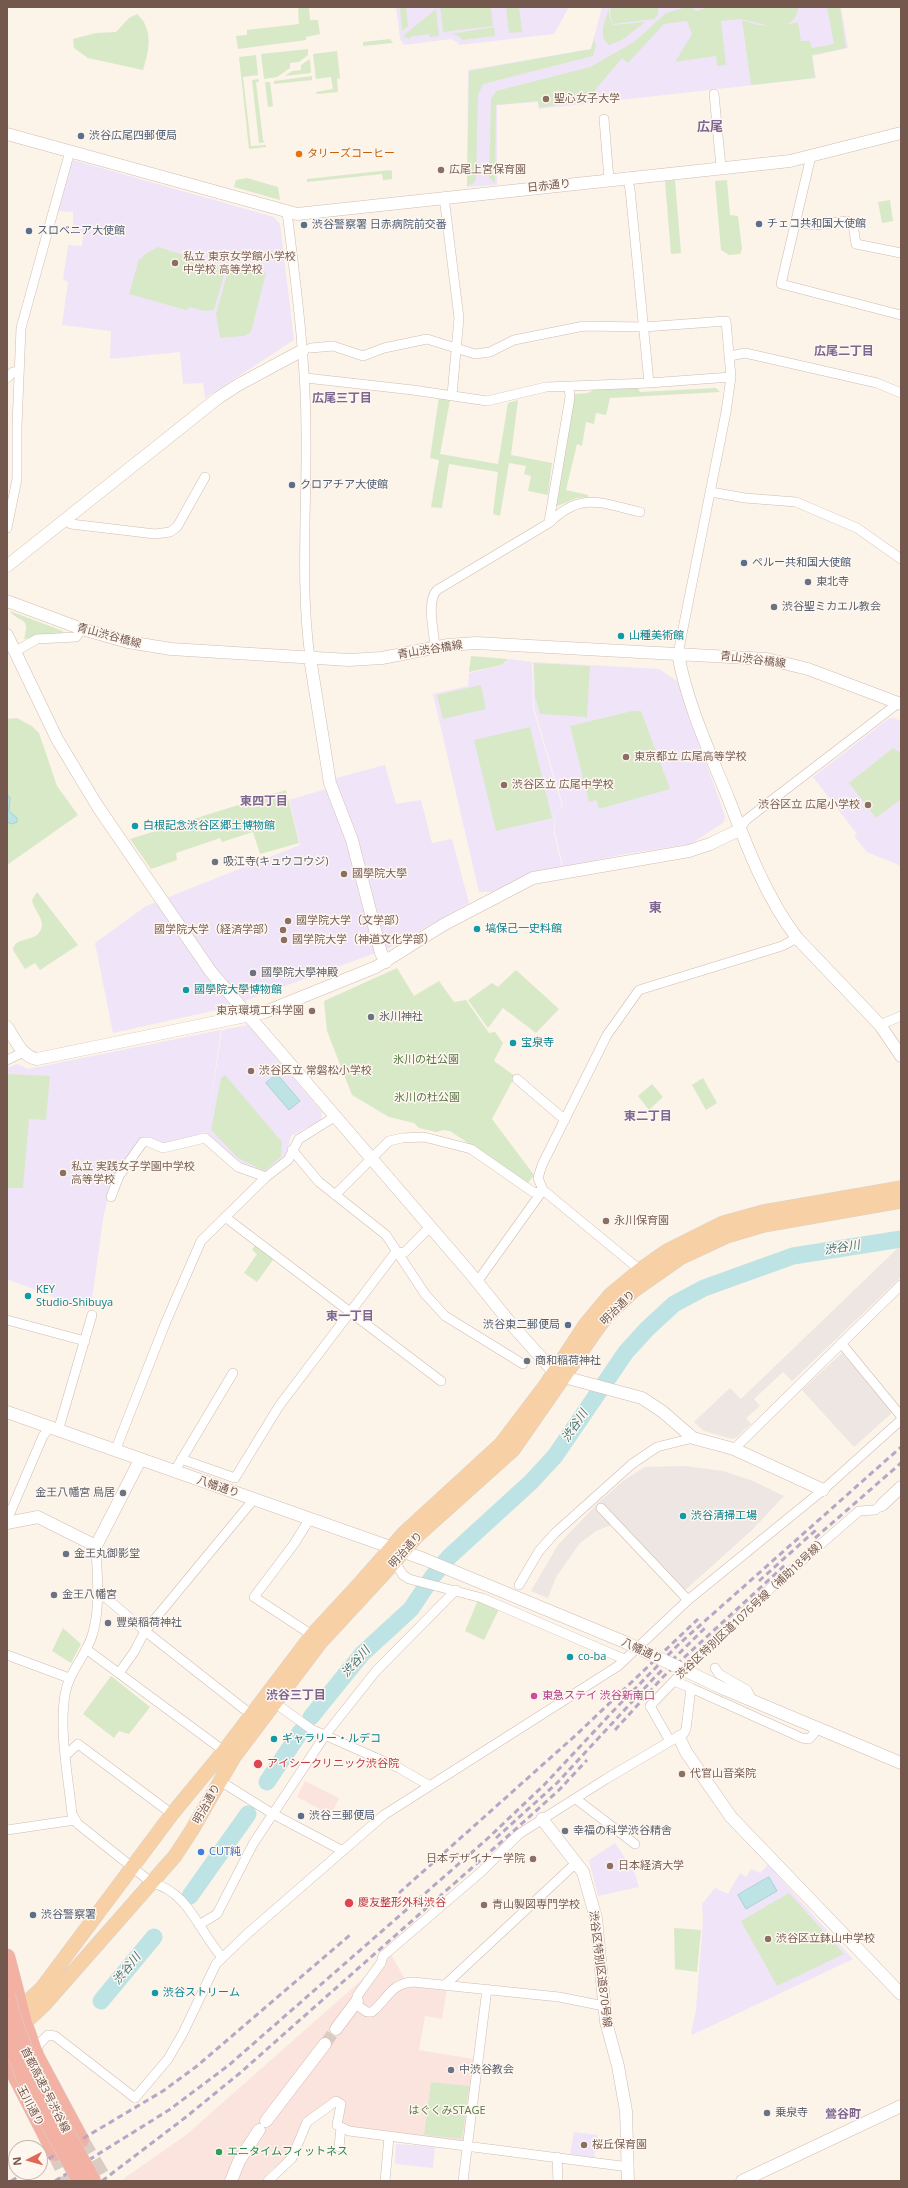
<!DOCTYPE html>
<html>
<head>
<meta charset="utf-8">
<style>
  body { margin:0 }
  #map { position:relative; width:908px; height:2188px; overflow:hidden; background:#fcf3e9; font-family:"Open Sans",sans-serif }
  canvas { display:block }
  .frame { position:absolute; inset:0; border:8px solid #75584d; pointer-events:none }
  .north { position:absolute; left:8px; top:2140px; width:40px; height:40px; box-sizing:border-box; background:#fef7f0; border:1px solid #c7b7af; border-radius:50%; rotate:264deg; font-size:11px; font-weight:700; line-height:16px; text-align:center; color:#75584d }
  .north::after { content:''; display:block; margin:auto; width:14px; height:18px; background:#df6754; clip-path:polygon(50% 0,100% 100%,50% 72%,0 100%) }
</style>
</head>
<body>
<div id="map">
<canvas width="908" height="2188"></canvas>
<div class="frame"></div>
<div class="north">N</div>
</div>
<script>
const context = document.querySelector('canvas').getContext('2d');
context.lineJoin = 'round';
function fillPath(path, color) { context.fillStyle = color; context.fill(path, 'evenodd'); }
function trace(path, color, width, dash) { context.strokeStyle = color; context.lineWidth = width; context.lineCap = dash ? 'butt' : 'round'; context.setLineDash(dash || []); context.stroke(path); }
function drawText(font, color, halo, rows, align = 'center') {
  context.font = font + ' "Open Sans","Noto Sans JP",sans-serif'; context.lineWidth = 3; context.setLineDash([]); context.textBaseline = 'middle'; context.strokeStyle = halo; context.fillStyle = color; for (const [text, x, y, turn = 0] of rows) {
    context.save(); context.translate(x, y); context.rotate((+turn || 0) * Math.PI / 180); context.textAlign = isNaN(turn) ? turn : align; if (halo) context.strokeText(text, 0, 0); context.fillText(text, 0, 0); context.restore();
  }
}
const commercial = new Path2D(`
  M305,1781L339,1798L331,1815L297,1797Z
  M391,1954L408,1985L447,1988L442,2019L425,2016L419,2050L474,2059L464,2141L374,2133L341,2124L344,2101L305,2120L295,2147L284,2162L272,2169L261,2181H124L123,2179L186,2135Z`);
const industrial = new Path2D(`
  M901,1245V1277L792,1381L783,1372L754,1399L760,1406L746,1418L751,1424L737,1437L732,1439L704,1431L694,1422L730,1388L741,1399Z
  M842,1353L894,1411L854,1447L802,1390Z
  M685,1466L723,1471L753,1481L784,1496L752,1530L683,1592L619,1522L596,1531L580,1543L556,1577L548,1598L531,1591L558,1545L599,1502L623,1481L645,1467Z`);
const education = new Path2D(`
  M396,7H569L554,34L459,45L457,42L451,39L404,45L400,39Z
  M602,7H841L848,48L812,56L816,78L539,109L538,102L497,105V185L467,187L468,70L591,49Z
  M73,160L274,217L280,224L294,340L205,398L203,383L183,384L180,352L110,359L111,331L62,325L68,282L63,279L68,245L82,246L83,233L73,231V212L57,211L71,161Z
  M509,659L532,662L533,708L562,806L554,813V833L562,867L533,874L495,892H479L433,694L468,686L469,673L503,665Z
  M533,662L659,669L677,681L725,816L724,822L691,844L625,854L563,867L555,833L554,813L563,806L534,708Z
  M894,718L901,721V866L867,852L854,836L857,834L813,777L888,719Z
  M385,765L396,804L421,800L432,843L452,839L469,903L392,947L225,1008L113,1033L95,943L146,906L300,845L289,800L336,786V778Z
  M248,1025L322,1112L321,1120L291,1136L285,1159L266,1174L237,1161L206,1132L164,1145L147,1138L109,1193L103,1219L91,1307L85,1309L7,1279V1068L17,1064L28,1069L221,1030L207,1128L222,1030Z
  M615,1843L634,1871L639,1887L598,1896L589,1860Z
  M768,1865L853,1959L692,2035L691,2033L696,2010L703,1920L702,1904L715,1888L728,1894L740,1873L746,1877L751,1869L760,1873Z
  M574,2132L598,2135L594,2158L570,2154Z
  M396,2144L435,2147L433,2168L395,2164Z`);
const green = new Path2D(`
  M298,7H309L310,20H318L320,34L306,37V40L238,49L236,36L247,35V30L299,24Z
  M400,7H406L408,26L402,31Z
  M440,7H491L493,26L443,32Z
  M506,7H519L522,32L509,33Z
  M611,7H658V15L654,19L613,24L610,15Z
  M709,7H798C797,17 794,21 786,25L798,22L801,41H810L812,48L834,44L827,7H840L846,48L812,55L815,78L751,85L742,20L758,25L770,26L741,19L721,21L726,65L717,66L716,56L675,62L692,34L687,21L664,24L628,63L622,58L587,100L539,108L538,101L496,105L495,183L489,178L491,99L496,91L590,67L634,42L666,13L683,8H693L696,11Z
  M436,9L439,36L430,37L429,34L410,37V39L403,36Z
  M609,9V16L613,25L645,22L622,40L609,45C597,36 605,21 609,9Z
  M137,14C154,29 149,51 143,70L88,58L74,48L73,39L96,33L116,32L129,18Z
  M494,27L495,36L462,40C457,33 452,34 444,35Z
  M594,38L596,46L593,56L483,84L478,95L476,179L473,184L467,186L469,71L591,49Z
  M390,39L393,43L363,46V42Z
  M308,49V55L299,62L290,63V68L277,77L264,79L261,54Z
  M337,51L340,78L337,79L338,92L317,94L316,92L333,89L331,77L316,79L313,54Z
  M256,55L258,75L243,77L251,146L266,145V147L249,149L239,57Z
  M310,59L311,73L285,76L292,71L301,70V65Z
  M312,76V80L274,84V81Z
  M258,79L259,82H256L263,140L265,142L259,143L252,80Z
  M265,82H270L273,106L268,107Z
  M390,170L392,171V179L383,180L382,174L307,182V179Z
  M247,178L278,187L280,200L234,187L236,180Z
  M675,180L681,253L671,254L665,181Z
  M727,180L730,215L738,216L742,249L740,254L729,255L721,250L715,181Z
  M890,200L893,221L882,223L878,202Z
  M158,247L226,268L214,310L204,311L190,307L186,310L129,294L139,259H141L145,254Z
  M230,263L266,273L251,332L244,336L220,338L216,314Z
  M636,385L640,392L716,388L720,392L610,398L606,415L596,413L594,424L586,422L582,446L577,444L566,490L588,495V497L577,498L555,507L575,394L588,393L597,388Z
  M439,397L450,400L440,454L498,464L508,403L518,400L511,455L552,463L548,495L528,491L531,476L524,474L526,466L509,463L500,516L493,514L498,472L449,464L442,508L431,507L439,460L430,458Z
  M10,611L63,631L62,635L46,634L24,639C31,615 19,624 10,611Z
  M471,656L508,659L502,665L469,672Z
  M534,663L590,666L587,717L540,714L535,696Z
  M481,685L486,709L443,719L437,695Z
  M632,711H641L670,789L599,809L596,800L589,802L570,726Z
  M17,718L33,727L39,733L57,786L78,815L7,865V719Z
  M530,727L552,818L496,831L474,740Z
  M893,748L901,753V799L876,818L849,783Z
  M286,790L299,843L260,854L253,832L222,842L220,838L176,853L177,860L151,869L130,839Z
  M37,892L78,945L40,970L35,963L25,969L13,950C14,938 31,941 38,934C49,922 34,912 32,900Z
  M397,968L414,996L439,981L454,1002L466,1000L489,1033L495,1032L503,1043L494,1061L515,1076L492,1119L534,1175L528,1183L450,1131L444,1130L436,1132L419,1128L414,1123L389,1117L352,1095L327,1031L324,1001Z
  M516,970L559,1009L536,1033L503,1008L488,1028L468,1000L492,983L498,987Z
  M7,1074L50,1076L46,1120L29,1119L23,1188H7Z
  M225,1075L282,1142L281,1157L264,1171L238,1158L211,1130L221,1078Z
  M703,1078L717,1103L706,1110L692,1085Z
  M652,1084L663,1097L649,1110L638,1096Z
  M256,1244L275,1257L257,1282L244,1273L257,1254L252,1250Z
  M478,1600L499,1609L484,1640L465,1631Z
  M63,1628L81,1644L71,1663L52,1651Z
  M111,1676L150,1707L129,1734L119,1731L114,1738L83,1714Z
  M789,1893L844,1954L777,1986L741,1921Z
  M674,1928L701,1930L697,1972L675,1969Z
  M431,2082L469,2086L462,2139L424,2135Z`);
const water = new Path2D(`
  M7,794L10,798L9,811L17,818V822L12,824L7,822Z
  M277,1074L300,1101L289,1110L266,1083Z
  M769,1877L777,1891L746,1909L738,1895Z`);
const river = new Path2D(`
  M311,1717L362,1654L411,1609L433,1576L450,1556L531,1482L555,1456L626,1352L647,1329L674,1304L704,1288L793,1256L901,1239
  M267,1782L301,1731
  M190,1896L248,1814
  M101,2001L154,1937`);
const secondaryTunnel = new Path2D(`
  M325,2044L336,2029`);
const highwayTunnel = new Path2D(`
  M81,2140L105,2181
  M55,2153L69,2181`);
const street = new Path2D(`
  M714,94L721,167
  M604,119L609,179
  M811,156L781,284L901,315
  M627,177L630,189L649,383L731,377
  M444,197L459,318L452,395
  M287,212C296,285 306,359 306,433C307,508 300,583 310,658
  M796,222L815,225L847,221L853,225L856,244L901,253
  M311,348L333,346L363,356L384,348L427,339L475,354L490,352L514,340L584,326L644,327L726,321L731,377L726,412L678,654
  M730,356L745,353L877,383L901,393
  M7,378L13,372L19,371
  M306,378L413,390L487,401L546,387L649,383
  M711,492L745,498L796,502L857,528L901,559
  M65,520L71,524L155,534L170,532L177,527L205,477
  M549,522L570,397L569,388
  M7,528L17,479V426L21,328L70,151
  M435,647C434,631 426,602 437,590L549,523C581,491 601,503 640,512
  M16,651L37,639L76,637L82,629
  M739,830L746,820L901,701
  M880,1025L901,1016
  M7,1060L24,1052
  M517,1079L565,1120
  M292,1150L319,1182L386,1235L425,1294L445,1316L523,1364
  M335,1195L389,1141L402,1138L424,1137L471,1149L533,1192L540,1193
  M111,1197L119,1176L143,1142H149L163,1148L205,1138L238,1167L266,1177
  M225,1217L441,1381
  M640,1270L543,1190L538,1178L542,1165L607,1035L639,990L782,946L797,938
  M477,1282L543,1190
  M7,1320L85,1341
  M841,1343L901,1416
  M58,1431L92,1315
  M734,1449L901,1285
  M115,1451L165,1324L201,1241L266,1177L288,1160L299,1139L336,1116
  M181,1459L235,1478L279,1406L395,1253L405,1252L430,1227
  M174,1472L233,1373
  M601,1508L688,1600
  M7,1520L43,1436L49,1428
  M309,1520L294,1544L254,1597L312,1635
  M96,1546C97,1575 101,1607 92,1636C85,1657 69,1672 65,1694C59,1732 68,1775 72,1814L78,1824L152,1883C189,1892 199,1932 222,1957
  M393,1559L403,1575L409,1579L482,1598L624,1659
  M519,1585L539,1551L555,1533L632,1464L657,1447L693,1438
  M98,1599L104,1596L145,1631L244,1709L249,1712L255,1711
  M86,1649L224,1751
  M7,1655L69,1678
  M715,1668L719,1674L747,1690L753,1702
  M119,1673L134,1652L145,1631L254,1499
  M691,1688L802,1738L809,1739L818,1729
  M275,1703L311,1729L399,1768L430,1786
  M670,1741L650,1706L674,1681
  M66,1755L78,1744L172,1814
  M220,1781L273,1814L343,1851
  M576,1799L635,1844
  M7,1830L75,1820
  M199,1925L217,1914L253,1844L326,1734L376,1671L456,1590
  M445,1985L576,1863
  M357,2001V1996L381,1963L383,1956L481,1872L519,1834L606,1779L684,1733L686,1729L691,1688L674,1681C731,1620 796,1566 859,1511L875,1510L882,1505
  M355,2004L367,2012H372C387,2000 391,1983 413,1982L559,1997L604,2006
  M36,2054L39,2044L48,2035L55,2036L135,2098L168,2059L183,2033L216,1964L247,1934L384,1815L618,1666L688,1600L823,1490L901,1420
  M339,2147L341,2128
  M557,2157L558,2181
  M268,2181L292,2158L307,2122L336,2101L341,2104L337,2125L349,2131L629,2167
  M385,2181L389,2137
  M463,2181L487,1989`);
const secondary = new Path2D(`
  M7,134L297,214L790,161L901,133
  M7,566L218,398L238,385L303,350
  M7,601L82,629L128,642L171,649L349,660L382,658L448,645L476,643L767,659L808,669L901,704
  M7,635L57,739L98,807L211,972L470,1273L512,1325L554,1372L564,1377L642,1398L663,1412L693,1438L734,1449L823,1490
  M678,654C687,704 710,753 729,800C747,847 766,897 797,938L880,1025L901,1056
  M310,658L330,783L352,840L381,953L386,962
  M7,1027C15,1039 22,1057 37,1059L265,1012L376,967L443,925L533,878L689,851L710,844L739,830
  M7,1412L424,1559L627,1643
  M882,1505L901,1487
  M7,1523L38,1517L96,1546L140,1460
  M722,1688L901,1763
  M679,1737L686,1752L731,1817L901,1994
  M542,1819L583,1872L596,1918L606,2022L618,2066L626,2111L628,2181
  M336,2029L357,2001
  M266,2121L325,2044
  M231,2181L239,2161L259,2130
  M742,2181L901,2106`);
const primary = new Path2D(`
  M13,2015L42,1988L172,1814L224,1751L312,1635L362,1581L404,1533L501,1444L545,1386L585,1325L610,1295L640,1270L667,1251L723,1223L763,1212L901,1188
  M17,2030L44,2005L175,1856L192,1830L234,1757L320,1643L382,1576L416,1537L513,1450L595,1332L606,1317L633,1291L680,1258L727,1236L764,1225L901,1201`);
const highway = new Path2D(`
  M7,1957L24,2023L36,2056L81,2140
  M7,2059L55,2153`);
const rail = new Path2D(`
  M815,1538L901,1463
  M759,1581L817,1529
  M615,1730L663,1677L785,1565
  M496,1838L557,1783L654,1678L706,1627
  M399,1893L576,1735L698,1619
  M40,2164L163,2091L197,2066L350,1935
  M11,2181L26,2172
  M55,2181L169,2110L229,2065L486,1840L544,1785L617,1707L679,1644L901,1447
  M102,2181L186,2117L240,2073L527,1819L560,1789L587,1760`);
const secondaryBridge = new Path2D(`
  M627,1643L722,1688`);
const highwayBridge = new Path2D(`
  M7,1995C23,2062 60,2121 93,2181
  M7,2034L24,2077L80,2181`);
const markers = [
  [546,99,4,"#8d6e63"],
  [81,136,4,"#5c6f8a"],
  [299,154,4,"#e8710a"],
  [441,170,4,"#8d6e63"],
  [759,224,4,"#5c6f8a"],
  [304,225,4,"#5c6f8a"],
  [29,231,4,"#5c6f8a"],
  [175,263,4,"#8d6e63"],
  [292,485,4,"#5c6f8a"],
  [744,563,4,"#5c6f8a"],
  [808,582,4,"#6b7280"],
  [774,607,4,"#6b7280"],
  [621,636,4,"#0f9aa8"],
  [626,757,4,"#8d6e63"],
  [504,785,4,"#8d6e63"],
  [868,805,4,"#8d6e63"],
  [135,826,4,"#0f9aa8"],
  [215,862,4,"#6b7280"],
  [344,874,4,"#8d6e63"],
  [288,921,4,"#8d6e63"],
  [477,929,4,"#0f9aa8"],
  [283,930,4,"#8d6e63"],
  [284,940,4,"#8d6e63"],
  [253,973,4,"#6b7280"],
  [186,990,4,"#0f9aa8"],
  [312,1011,4,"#8d6e63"],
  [371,1017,4,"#6b7280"],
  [513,1043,4,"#0f9aa8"],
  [251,1071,4,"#8d6e63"],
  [63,1173,4,"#8d6e63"],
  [606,1221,4,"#8d6e63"],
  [28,1296,4,"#0f9aa8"],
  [568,1325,4,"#5c6f8a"],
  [527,1361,4,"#6b7280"],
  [123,1493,4,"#6b7280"],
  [683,1516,4,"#0f9aa8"],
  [66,1554,4,"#6b7280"],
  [54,1595,4,"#6b7280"],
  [108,1623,4,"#6b7280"],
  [570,1657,4,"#0f9aa8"],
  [534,1696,4,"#d1479c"],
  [274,1739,4,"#0f9aa8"],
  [258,1764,5,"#e0444e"],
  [682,1774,4,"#8d6e63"],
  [301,1816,4,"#5c6f8a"],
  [565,1831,4,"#6b7280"],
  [201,1852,4,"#3f7fe0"],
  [533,1859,4,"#8d6e63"],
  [610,1866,4,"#8d6e63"],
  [349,1903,5,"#e0444e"],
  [484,1905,4,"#8d6e63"],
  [33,1915,4,"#5c6f8a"],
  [768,1939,4,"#8d6e63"],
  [155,1993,4,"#0f9aa8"],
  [451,2070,4,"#6b7280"],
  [767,2113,4,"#6b7280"],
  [584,2145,4,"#8d6e63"],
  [219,2152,4,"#2e9e5b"]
];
const educationNames = [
  ["聖心女子大学",554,99],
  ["広尾上宮保育園",449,170],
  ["私立 東京女学館小学校",183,257],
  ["中学校 高等学校",183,270],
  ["東京都立 広尾高等学校",634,757],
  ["渋谷区立 広尾中学校",512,785],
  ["渋谷区立 広尾小学校",860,805,"right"],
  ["國學院大學",352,874],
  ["國学院大学（文学部）",296,921],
  ["國学院大学（経済学部）",275,930,"right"],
  ["國学院大学（神道文化学部）",292,940],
  ["東京環境工科学園",304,1011,"right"],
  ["渋谷区立 常磐松小学校",259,1071],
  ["私立 実践女子学園中学校",71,1167],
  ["高等学校",71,1180],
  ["永川保育園",614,1221],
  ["代官山音楽院",690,1774],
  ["日本デザイナー学院",525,1859,"right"],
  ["日本経済大学",618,1866],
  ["青山製図専門学校",492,1905],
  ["渋谷区立鉢山中学校",776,1939],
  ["桜丘保育園",592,2145]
];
const serviceNames = [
  ["渋谷広尾四郵便局",89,136],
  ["チェコ共和国大使館",767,224],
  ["渋谷警察署 日赤病院前交番",312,225],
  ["スロベニア大使館",37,231],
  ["クロアチア大使館",300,485],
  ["ペルー共和国大使館",752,563],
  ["渋谷東二郵便局",560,1325,"right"],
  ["渋谷三郵便局",309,1816],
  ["渋谷警察署",41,1915]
];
const foodNames = [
  ["タリーズコーヒー",307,154]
];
const streetNames = [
  ["日赤通り",549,186,-6],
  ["青山渋谷橋線",109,636,15],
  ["青山渋谷橋線",430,650,-9],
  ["青山渋谷橋線",753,660,7],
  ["明治通り",618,1308,-45],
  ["八幡通り",218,1487,19],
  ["明治通り",406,1550,-48],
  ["渋谷区特別区道1076号線（補助18号線）",752,1608,-43],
  ["八幡通り",642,1651,25],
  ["明治通り",207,1804,-61],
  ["渋谷区特別区道870号線",600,1969,83],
  ["首都高速3号渋谷線",45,2090,63],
  ["玉川通り",30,2106,62]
];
const worshipNames = [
  ["東北寺",816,582],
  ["渋谷聖ミカエル教会",782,607],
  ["吸江寺(キュウコウジ)",223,862],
  ["國學院大學神殿",261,973],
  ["氷川神社",379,1017],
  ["商和稲荷神社",535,1361],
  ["金王八幡宮 鳥居",115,1493,"right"],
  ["金王丸御影堂",74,1554],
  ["金王八幡宮",62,1595],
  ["豐榮稲荷神社",116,1623],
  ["幸福の科学渋谷精舎",573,1831],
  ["中渋谷教会",459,2070],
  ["乗泉寺",775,2113]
];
const cultureNames = [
  ["山種美術館",629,636],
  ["白根記念渋谷区郷土博物館",143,826],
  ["塙保己一史料館",485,929],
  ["國學院大學博物館",194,990],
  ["宝泉寺",521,1043],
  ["KEY",36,1290],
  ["Studio-Shibuya",36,1303],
  ["渋谷清掃工場",691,1516],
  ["co-ba",578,1657],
  ["ギャラリー・ルデコ",282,1739],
  ["渋谷ストリーム",163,1993]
];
const parkNames = [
  ["氷川の社公園",426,1060],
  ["氷川の杜公園",427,1098],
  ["はぐくみSTAGE",447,2111]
];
const hotelNames = [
  ["東急ステイ 渋谷新南口",542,1696]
];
const healthNames = [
  ["アイシークリニック渋谷院",267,1764],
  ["慶友整形外科渋谷",358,1903]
];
const shopNames = [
  ["CUT純",209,1852]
];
const leisureNames = [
  ["エニタイムフィットネス",227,2152]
];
const neighbourhoodNames = [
  ["広尾二丁目",844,352],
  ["広尾三丁目",342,399],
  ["東四丁目",264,802],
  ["東二丁目",648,1117],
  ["東一丁目",350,1317],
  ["渋谷三丁目",296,1696],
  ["鶯谷町",843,2115]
];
const waterNames = [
  ["渋谷川",842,1248,-9],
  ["渋谷川",575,1426,-56],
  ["渋谷川",356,1662,-49],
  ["渋谷川",127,1969,-51]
];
const quarterNames = [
  ["広尾",710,127],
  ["東",655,908]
];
fillPath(commercial, '#fbe4de');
fillPath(industrial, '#ede6e2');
fillPath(education, '#f0e5f8');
fillPath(green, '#d8e9c8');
fillPath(water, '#bee3e5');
trace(water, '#a5d3d6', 1);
trace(river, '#bee3e5', 17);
trace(secondaryTunnel, '#daccc2', 12, [12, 6]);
trace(highwayTunnel, '#daccc2', 16, [16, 8]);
trace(street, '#cfbcb1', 10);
trace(secondary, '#d2bcaf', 13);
trace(primary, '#d8d0cd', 15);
trace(highway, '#d8d0cd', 17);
trace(street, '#fff', 9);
trace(secondary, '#fff', 12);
trace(primary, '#f7d1a5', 14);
trace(highway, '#f3b1a3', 16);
trace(rail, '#b5a7c6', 3, [6, 4]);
trace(secondaryBridge, '#d2bcaf', 13, []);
trace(highwayBridge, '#d8d0cd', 17, []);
trace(secondaryBridge, '#fff', 12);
trace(highwayBridge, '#f3b1a3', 16);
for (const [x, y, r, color] of markers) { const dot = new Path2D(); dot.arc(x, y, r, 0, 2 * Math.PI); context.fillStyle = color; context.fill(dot); trace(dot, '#fef7f0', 1.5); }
drawText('11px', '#785e54', '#fef7f0', educationNames, 'left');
drawText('11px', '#4e5e75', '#fef7f0', serviceNames, 'left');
drawText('11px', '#c56008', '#fef7f0', foodNames, 'left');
drawText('11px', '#75584d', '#fef7f0', streetNames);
drawText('11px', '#5b616d', '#fef7f0', worshipNames, 'left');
drawText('11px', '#0d838f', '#fef7f0', cultureNames, 'left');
drawText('11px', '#5a7a46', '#fef7f0', parkNames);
drawText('11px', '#b23c85', '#fef7f0', hotelNames, 'left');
drawText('11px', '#be3a42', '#fef7f0', healthNames, 'left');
drawText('11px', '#366cbe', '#fef7f0', shopNames, 'left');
drawText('11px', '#27864d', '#fef7f0', leisureNames, 'left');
drawText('bold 12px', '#7e6691', '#fef7f0', neighbourhoodNames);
drawText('italic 12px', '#417679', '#fef7f0', waterNames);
drawText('bold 13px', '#7e6691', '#fef7f0', quarterNames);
</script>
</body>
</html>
